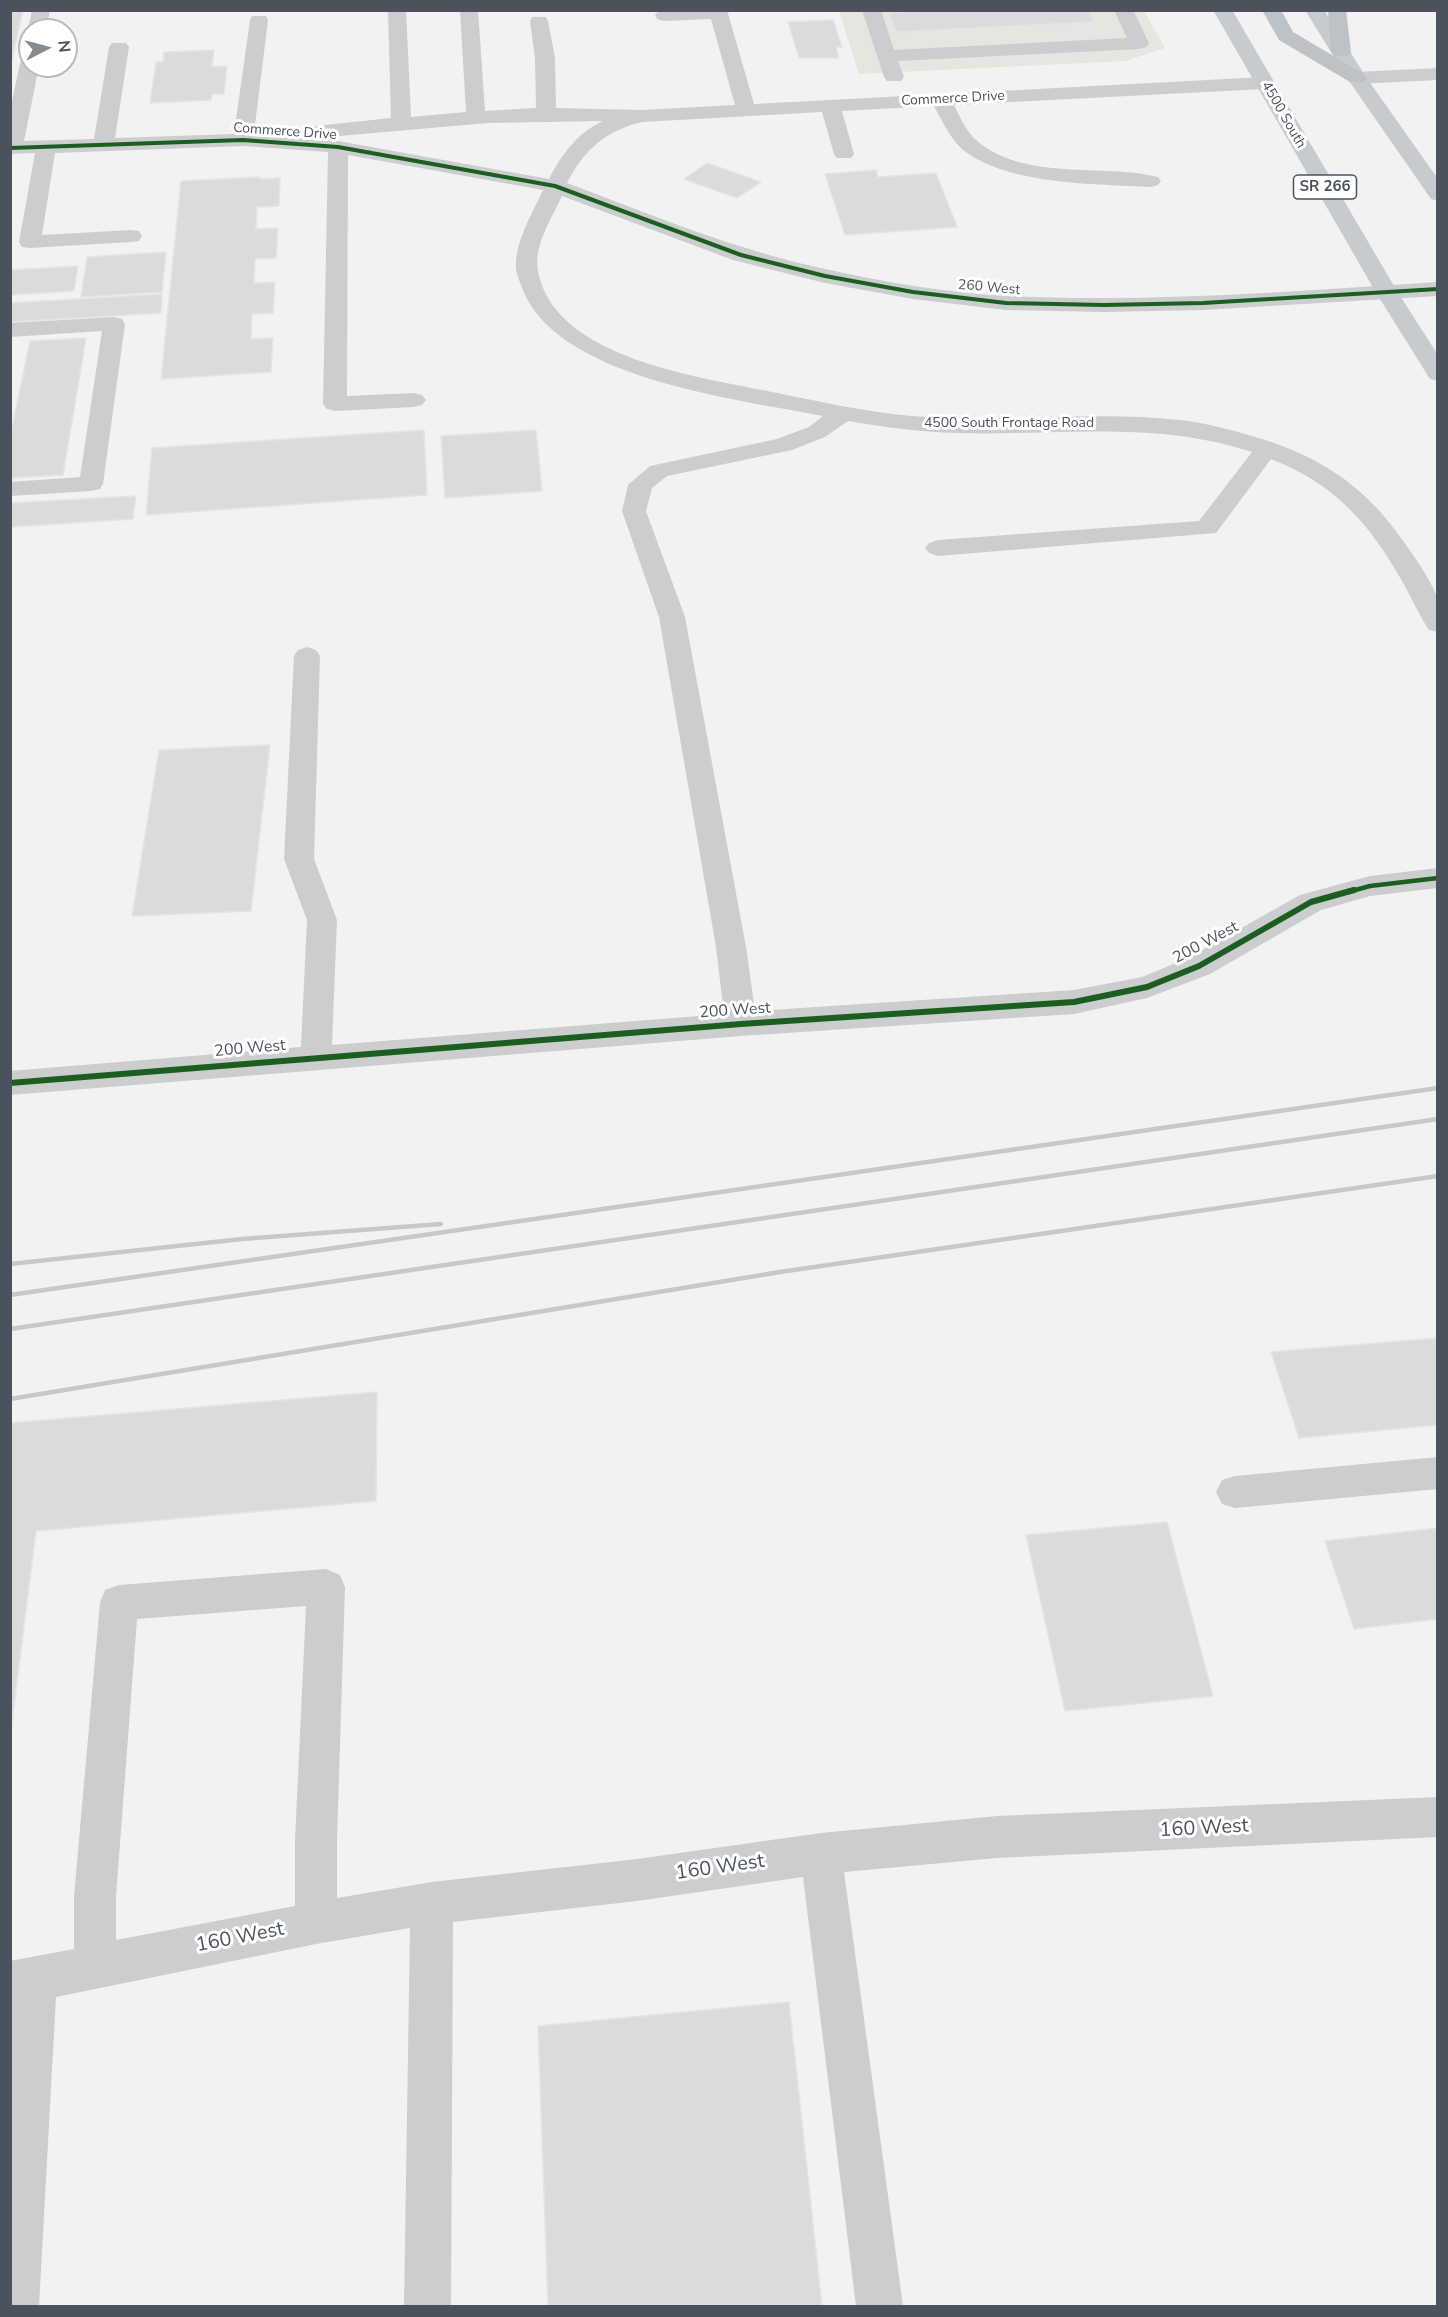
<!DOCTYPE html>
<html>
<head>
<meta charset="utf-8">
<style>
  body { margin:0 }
  #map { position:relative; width:1448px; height:2317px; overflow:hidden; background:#f2f2f2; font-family:"Nunito Sans",sans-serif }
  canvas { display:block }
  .frame { position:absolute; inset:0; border:12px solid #4a535d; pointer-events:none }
  .north { position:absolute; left:18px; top:18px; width:60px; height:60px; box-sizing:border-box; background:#fff; border:2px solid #b7babe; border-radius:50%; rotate:84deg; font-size:16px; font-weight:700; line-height:24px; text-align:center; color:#4a535d }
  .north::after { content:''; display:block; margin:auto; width:21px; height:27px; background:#858b91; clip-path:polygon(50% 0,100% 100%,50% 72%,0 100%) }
</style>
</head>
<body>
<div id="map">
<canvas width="1448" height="2317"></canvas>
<div class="frame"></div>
<div class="north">N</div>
</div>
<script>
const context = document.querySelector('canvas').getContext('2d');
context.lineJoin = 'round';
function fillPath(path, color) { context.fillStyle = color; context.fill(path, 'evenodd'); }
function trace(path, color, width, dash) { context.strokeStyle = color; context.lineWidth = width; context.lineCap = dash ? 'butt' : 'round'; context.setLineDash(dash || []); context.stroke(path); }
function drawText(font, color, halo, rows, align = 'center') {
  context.font = font + ' "Nunito Sans",sans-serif'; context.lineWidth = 6; context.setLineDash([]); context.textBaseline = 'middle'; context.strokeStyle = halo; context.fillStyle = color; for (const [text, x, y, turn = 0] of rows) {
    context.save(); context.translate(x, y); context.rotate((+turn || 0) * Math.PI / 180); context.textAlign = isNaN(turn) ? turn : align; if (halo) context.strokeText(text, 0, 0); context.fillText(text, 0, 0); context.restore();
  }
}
const commercial = new Path2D(`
  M839,11H1144L1165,48L1125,61L859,74Z`);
const building = new Path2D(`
  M10,10H23L10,68Z
  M933,10H1088L1094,22L896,32L889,13Z
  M833,20L842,47H836L839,58H799L788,22Z
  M214,50L212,67L227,66L224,94H212L211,100L150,103L156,62H163L164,52Z
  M707,163L761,182L737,198L684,179Z
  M876,170L878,177L936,173L957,227L845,235L825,174Z
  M260,177V179L280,178L279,206L257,207L256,229L278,228L276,258L255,259L254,283L275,282L273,313L252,314L251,339L273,338L271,372L161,379L181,181Z
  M166,252L162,292L81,297L87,257Z
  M78,266L74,291L10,295V270Z
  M162,294L161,313L10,322V303Z
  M86,338L63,475L10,478V438L30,341Z
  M424,430L427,495L146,515L152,448Z
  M536,430L542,491L445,498L441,436Z
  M136,496L133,519L10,527V503Z
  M270,745L251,911L132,916L159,750Z
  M1438,1338V1425L1299,1438L1271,1352Z
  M377,1392L376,1501L36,1531L10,1738V1423Z
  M1167,1522L1213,1696L1065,1711L1026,1535Z
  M1438,1528V1619L1354,1629L1325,1541Z
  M789,2002L822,2306H548L538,2026Z`);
const minor = new Path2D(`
  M32,10H50L46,30H30V34L28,30Z
  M388,10H406L411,117L466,112L460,10H478L485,111L536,108L535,58L530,21L532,17H546L548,21L555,58L556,108L642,110L735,105L711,19L664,21L657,19L655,15L660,10H727L754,104L1264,77L1271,79L1274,83L1271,87L1264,89L954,105C960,117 966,131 976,140C1024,182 1102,163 1158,177L1161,181L1158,185L1151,187C1097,184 1005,185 962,149C950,138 942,121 934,106L842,111L854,154L851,158H837L834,154L822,112L642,122C605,131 584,150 567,183C652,215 736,250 825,269C884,282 947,293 1008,296C1151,303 1295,291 1438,282V296L1203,310L1104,312L1006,310L913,299L825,283L733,260L562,196C552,218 533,246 538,271C554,359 701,377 772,392C818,401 865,412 912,416C1001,424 1091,410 1179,420C1208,423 1235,431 1262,439C1317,456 1361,484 1395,530C1407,546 1432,580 1437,598C1440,608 1438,622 1438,632L1429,630C1419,615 1411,597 1402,581C1369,523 1335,484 1271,459L1216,533L938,556L929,553L925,548L929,543L938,540L1199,521L1252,452C1153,420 1058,436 957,433C920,432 884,427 848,421L825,437L792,450L667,476L652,488L646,511L685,617L746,947L755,1011L1074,990L1142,977L1188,958L1300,895L1370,876L1438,868V888L1370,896L1321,910L1210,974L1147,998L1074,1014L741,1036L10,1095V1071L301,1047L307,920L284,859L294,656L298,650L307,647L316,650L320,656L314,859L337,920L332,1045L724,1014L716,947L659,617L622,511L628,485L650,466L777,439L809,427L823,416C738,399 552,379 521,285C518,277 515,271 516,263C517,238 533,212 543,190L348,155L347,396L414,393L422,395L426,400L422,405L414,407L335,411L327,409L323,404L328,152L243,146L55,153L42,235L131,230L139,231L142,236L139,241L131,242L30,248L22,247L19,242L35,153L10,154V111L20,63L23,59L30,57V66H39L24,141L94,139L109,47L112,43H126L129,47L115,138L234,134L250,20L252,16H266L268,20L254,133L265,132L274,136L338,141L549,179C561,155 578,132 603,121L488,123L316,138L309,136L306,132L309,128L316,126L391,118Z
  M862,10H881L894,50L1127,38L1114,10H1133L1149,43L1146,47L1139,49L898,61L904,77L901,81H887L884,77Z
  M1438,68V80L1357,84L1350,82L1347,78L1350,74L1357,72Z
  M114,317L122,319L125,324L103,484L100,489L91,491L10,496V482L80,477L102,331L10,337V323Z
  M1438,1457V1489L1235,1508L1222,1504L1216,1492L1222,1480L1235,1476Z
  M326,1569L340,1575L345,1587L337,1840V1898L432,1882L637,1859L821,1833L997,1816L1438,1797V1837L997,1858L844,1872L903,2306H856L803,1877L637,1901L453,1922L451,2306H404L410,1928L316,1944L56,1997L39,2306H10V1961L74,1949V1896L100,1603L105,1590L119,1585ZM306,1606L295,1840V1906L116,1940V1896L137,1619Z`);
const major = new Path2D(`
  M1213,10H1232L1397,291L1438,355V381L1430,379L1375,291Z
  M1305,10H1324L1366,77L1438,179V201L1431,199L1347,78Z`);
const highway = new Path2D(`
  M1262,10H1281L1293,32L1364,74L1367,78L1364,82H1350L1279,40Z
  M1328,10H1346L1351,52L1348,56H1334L1331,52Z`);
const rail = new Path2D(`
  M10,1264L242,1239L441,1224
  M10,1295L1438,1088
  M10,1329L1438,1119
  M10,1399L780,1272L1438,1176`);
const cyclewayFar2 = new Path2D(`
  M10,148L243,140L338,147L555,186L741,255L825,276L913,292L1006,303L1104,305L1203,303L1438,289`);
const cyclewayFar1 = new Path2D(`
  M1348,892L1370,886L1438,878`);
const cycleway = new Path2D(`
  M10,1083L741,1024L1074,1002L1147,987L1199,966L1311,902L1354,890`);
const farStreetnames = [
  ["Commerce Drive",953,99,-3],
  ["4500 South",1283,115,60],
  ["Commerce Drive",285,132,4],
  ["260 West",989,288,5],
  ["4500 South Frontage Road",1009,424]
];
const shields = [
  [1325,187,63]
];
const shieldNames = [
  ["SR 266",1325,187]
];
const streetNames = [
  ["200 West",1206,943,-28],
  ["200 West",735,1011,-4],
  ["200 West",250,1049,-5]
];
const nearStreetnames = [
  ["160 West",1204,1829,-3],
  ["160 West",720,1868,-8],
  ["160 West",240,1938,-11]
];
fillPath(commercial, '#e6e5e0');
fillPath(building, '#dbdbdc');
trace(building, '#e3e4e5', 1.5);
fillPath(minor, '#cccdcf');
fillPath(major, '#c8cbce');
fillPath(highway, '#bdc2c6');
trace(rail, '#c7c8c9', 4.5);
trace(cyclewayFar2, '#1b5e20', 4);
trace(cyclewayFar1, '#1b5e20', 4.5);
trace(cycleway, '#1b5e20', 6);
drawText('14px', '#4a535d', '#fff', farStreetnames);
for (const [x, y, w] of shields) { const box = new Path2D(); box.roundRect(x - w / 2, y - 12, w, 24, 4.5); context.fillStyle = '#fff'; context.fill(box); trace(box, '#4a535d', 1.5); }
drawText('bold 15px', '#4a535d', null, shieldNames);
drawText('16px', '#4a535d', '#fff', streetNames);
drawText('20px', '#4a535d', '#fff', nearStreetnames);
</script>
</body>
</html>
